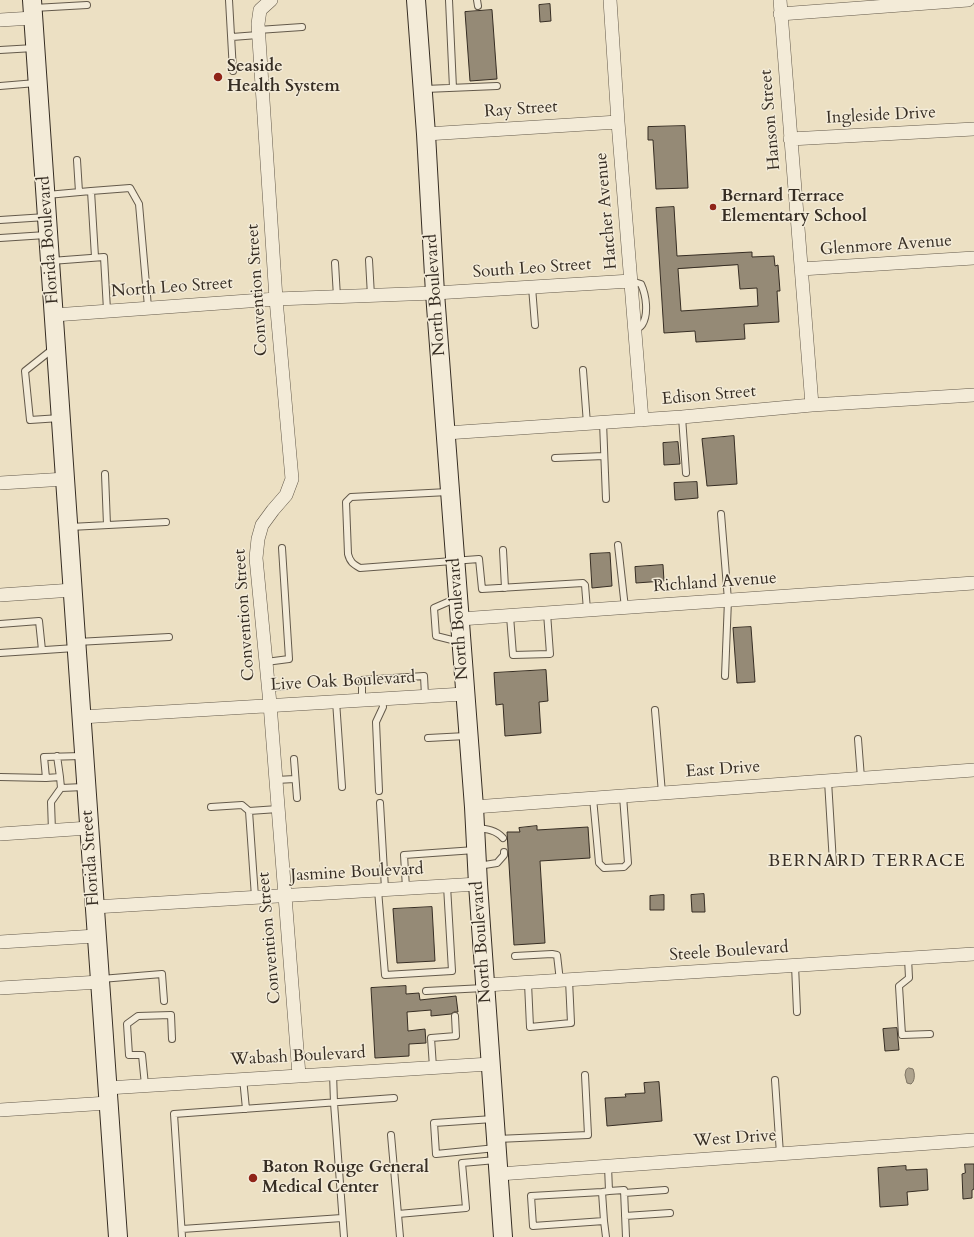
<!DOCTYPE html>
<html>
<head>
<meta charset="utf-8">
<style>
  body { margin:0 }
  canvas { display:block; background:#ece0c3 }
</style>
</head>
<body>
<canvas width="974" height="1237"></canvas>
<script>
const context = document.querySelector('canvas').getContext('2d');
context.lineJoin = 'round';
function fillPath(path, color) { context.fillStyle = color; context.fill(path, 'evenodd'); }
function trace(path, color, width, dash) { context.strokeStyle = color; context.lineWidth = width; context.lineCap = dash ? 'butt' : 'round'; context.setLineDash(dash || []); context.stroke(path); }
function drawText(font, color, halo, rows, align = 'center') {
  context.font = font + ' Cardo,serif'; context.lineWidth = 3; context.setLineDash([]); context.textBaseline = 'middle'; context.strokeStyle = halo; context.fillStyle = color; for (const [text, x, y, turn = 0] of rows) {
    context.save(); context.translate(x, y); context.rotate((+turn || 0) * Math.PI / 180); context.textAlign = isNaN(turn) ? turn : align; if (halo) context.strokeText(text, 0, 0); context.fillText(text, 0, 0); context.restore();
  }
}
const water = new Path2D(`
  M909,1068L913,1069C915,1074 915,1081 911,1084L907,1083L905,1075L906,1070Z`);
const building = new Path2D(`
  M550,4L551,21L540,22L539,5Z
  M492,10L497,79L470,81L465,12Z
  M685,126L688,188L656,189L653,140H648V127Z
  M674,207L677,256L752,252V257L774,256L775,266L778,265L780,291H777L779,322L744,324L745,339L696,342L695,331L664,333L656,208ZM738,265L740,289L757,288L758,306L681,311L678,269Z
  M734,436L737,484L707,486L702,439Z
  M678,442L680,464L664,465L663,443Z
  M697,482L698,498L675,500L674,483Z
  M610,553L612,586L592,588L590,554Z
  M663,565L664,581L636,583L635,567Z
  M751,627L755,682L737,683L733,628Z
  M546,670L548,701L539,702L541,733L505,736L503,704L496,705L494,673Z
  M537,826V830L588,827L590,858L540,861L545,943L514,945L507,832H520L519,828Z
  M704,894L705,912H692L691,895Z
  M664,895V910H650V896Z
  M432,907L435,961L397,963L393,909Z
  M406,986V994L419,993L420,1000L456,996L458,1012H454L451,1014L431,1016V1010L407,1012L408,1031L425,1029L426,1043L409,1044V1056L375,1058L371,988Z
  M897,1028L899,1050L885,1051L883,1029Z
  M659,1082L662,1121L607,1126L605,1098L626,1097L625,1094L645,1093L644,1083Z
  M965,1164H974V1189L972,1190V1198L963,1199L962,1174L965,1173Z
  M906,1166V1170L927,1169L928,1190L907,1192L908,1205L880,1207L878,1168Z`);
const lane = new Path2D(`
  M229,0L233,71
  M449,0L453,88
  M477,0L478,6
  M34,8L87,5
  M258,30L302,27
  M232,37L258,35
  M0,50L34,48
  M0,86L36,83
  M425,89L497,86
  M77,160L79,192
  M91,191L130,188L139,204L148,307
  M47,195L91,191L95,257
  M0,220L46,217
  M0,238L46,235
  M369,260L371,296
  M51,261L104,257L107,310
  M335,263L337,297
  M631,281L641,284C646,295 649,314 642,325C641,327 637,329 635,331
  M532,287L535,325
  M54,348L25,371L30,420L60,418
  M583,370L587,424
  M682,417L686,473
  M603,422L606,499
  M555,458L604,456
  M105,474L107,525
  M448,492L351,497L346,502L348,554C350,562 353,564 360,568L479,559L482,589L583,583L585,585L587,610
  M721,514L728,600L725,676
  M70,527L166,522
  M618,545L625,608
  M503,550L505,588
  M457,598L434,608L436,636L460,642
  M510,616L513,655L550,654L547,613
  M0,624L39,621L42,650
  M77,642L169,637
  M0,653L75,648
  M266,662L289,659L282,548
  M269,688L286,686
  M362,699V680L424,676L425,696
  M336,701L342,787
  M655,710L662,793
  M428,738L466,736
  M858,739L861,778
  M294,759L297,798
  M0,777L46,778L44,757L82,756
  M60,777L61,788L84,787
  M46,778L60,777L57,756
  M276,780L295,779
  M828,781L833,863
  M379,791L376,722L383,707L382,698
  M593,798L599,863L604,868L624,867L628,863L623,796
  M380,803L385,889
  M211,807L242,805L249,811
  M476,828C487,829 496,830 503,838
  M52,831L51,802L61,788
  M478,866L497,863L504,855V852
  M406,888L404,855L475,850
  M378,890L385,975L452,971L447,886
  M255,897L249,811L278,809
  M515,956L552,954L557,955L560,981
  M908,958L909,978L899,986L902,1035L930,1034
  M795,965L797,1012
  M101,979L162,974L164,1001
  M528,983L530,1027L571,1023L569,980
  M426,991L484,988
  M433,1067L431,1038L456,1036L455,1016
  M333,1073L334,1103L344,1237
  M243,1078L246,1109
  M775,1080L780,1154
  M145,1085L142,1055H129L127,1024L138,1016L171,1015L172,1039
  M493,1119L434,1123L436,1154L496,1148
  M391,1135L400,1237
  M497,1139L588,1135L585,1075
  M609,1191L624,1190L626,1237
  M602,1192L604,1221L533,1226L531,1196L602,1192L609,1191L608,1166
  M624,1193L665,1190
  M398,1214L466,1208L462,1163L496,1160
  M625,1216L670,1213
  M604,1221L606,1237
  M182,1229L342,1218
  M182,1237L174,1114L394,1098`);
const street = new Path2D(`
  M271,0L260,10L258,24L276,299L292,479L286,495L273,510L262,525L258,539L256,558L270,704L299,1075
  M610,0L618,122L642,420
  M780,0L812,405
  M780,14L968,0
  M0,20L33,18
  M426,134L618,122
  M790,139L974,129
  M801,269L974,258
  M54,315L276,299L435,293L631,281
  M446,433L682,417L812,405L974,395
  M0,483L66,479
  M0,595L73,590
  M460,619L974,583
  M81,717L464,694
  M474,807L974,770
  M0,834L89,828
  M94,907L478,884
  M0,942L96,936
  M486,985L974,954
  M0,988L100,982
  M107,1088L490,1064
  M0,1110L108,1103
  M499,1174L974,1140`);
const secondary = new Path2D(`
  M32,0C60,412 89,825 118,1237
  M416,0L426,134L435,293L474,807L478,884L503,1237`);
const markers = [
  [218,77,5,"#8f2418"],
  [713,207,4,"#8f2418"],
  [253,1178,5,"#8f2418"]
];
const poiNames = [
  ["Seaside",227,67],
  ["Health System",227,87],
  ["Bernard Terrace",721,197],
  ["Elementary School",721,217],
  ["Baton Rouge General",262,1168],
  ["Medical Center",262,1188]
];
const streetNames = [
  ["Ray Street",521,110,-4],
  ["Ingleside Drive",881,116,-3],
  ["Hanson Street",771,120,-95],
  ["Hatcher Avenue",607,211,-95],
  ["Florida Boulevard",49,240,-94],
  ["Glenmore Avenue",886,246,-4],
  ["South Leo Street",532,269,-4],
  ["North Leo Street",172,288,-4],
  ["Convention Street",258,290,-94],
  ["North Boulevard",436,295,-94],
  ["Edison Street",709,396,-5],
  ["Richland Avenue",715,583,-4],
  ["Convention Street",245,615,-94],
  ["North Boulevard",459,619,-94],
  ["Live Oak Boulevard",343,682,-3],
  ["East Drive",723,770,-4],
  ["Florida Street",91,858,-94],
  ["Jasmine Boulevard",357,873,-3],
  ["Convention Street",270,938,-95],
  ["North Boulevard",482,942,-94],
  ["Steele Boulevard",729,952,-4],
  ["Wabash Boulevard",298,1057,-3],
  ["West Drive",735,1139,-4]
];
const neighbourhoodNames = [
  ["BERNARD TERRACE",867,862]
];
fillPath(water, '#aea38d');
trace(water, '#7e7463', 1);
fillPath(building, '#958a76');
trace(building, '#362d23', 1);
trace(lane, '#645a4b', 8);
trace(street, '#645a4b', 14);
trace(secondary, '#362d23', 20);
trace(lane, '#f3ebd8', 6);
trace(street, '#f3ebd8', 13);
trace(secondary, '#f3ebd8', 18);
for (const [x, y, r, color] of markers) { const dot = new Path2D(); dot.arc(x, y, r, 0, 2 * Math.PI); context.fillStyle = color; context.fill(dot); trace(dot, '#f3ebd8', 1.5); }
drawText('bold 17px', '#362d23', '#f3ebd8', poiNames, 'left');
drawText('17px', '#362d23', '#f3ebd8', streetNames);
context.letterSpacing = '1px';
drawText('18px', '#362d23', '#f3ebd8', neighbourhoodNames);
context.letterSpacing = '0px';
</script>
</body>
</html>
